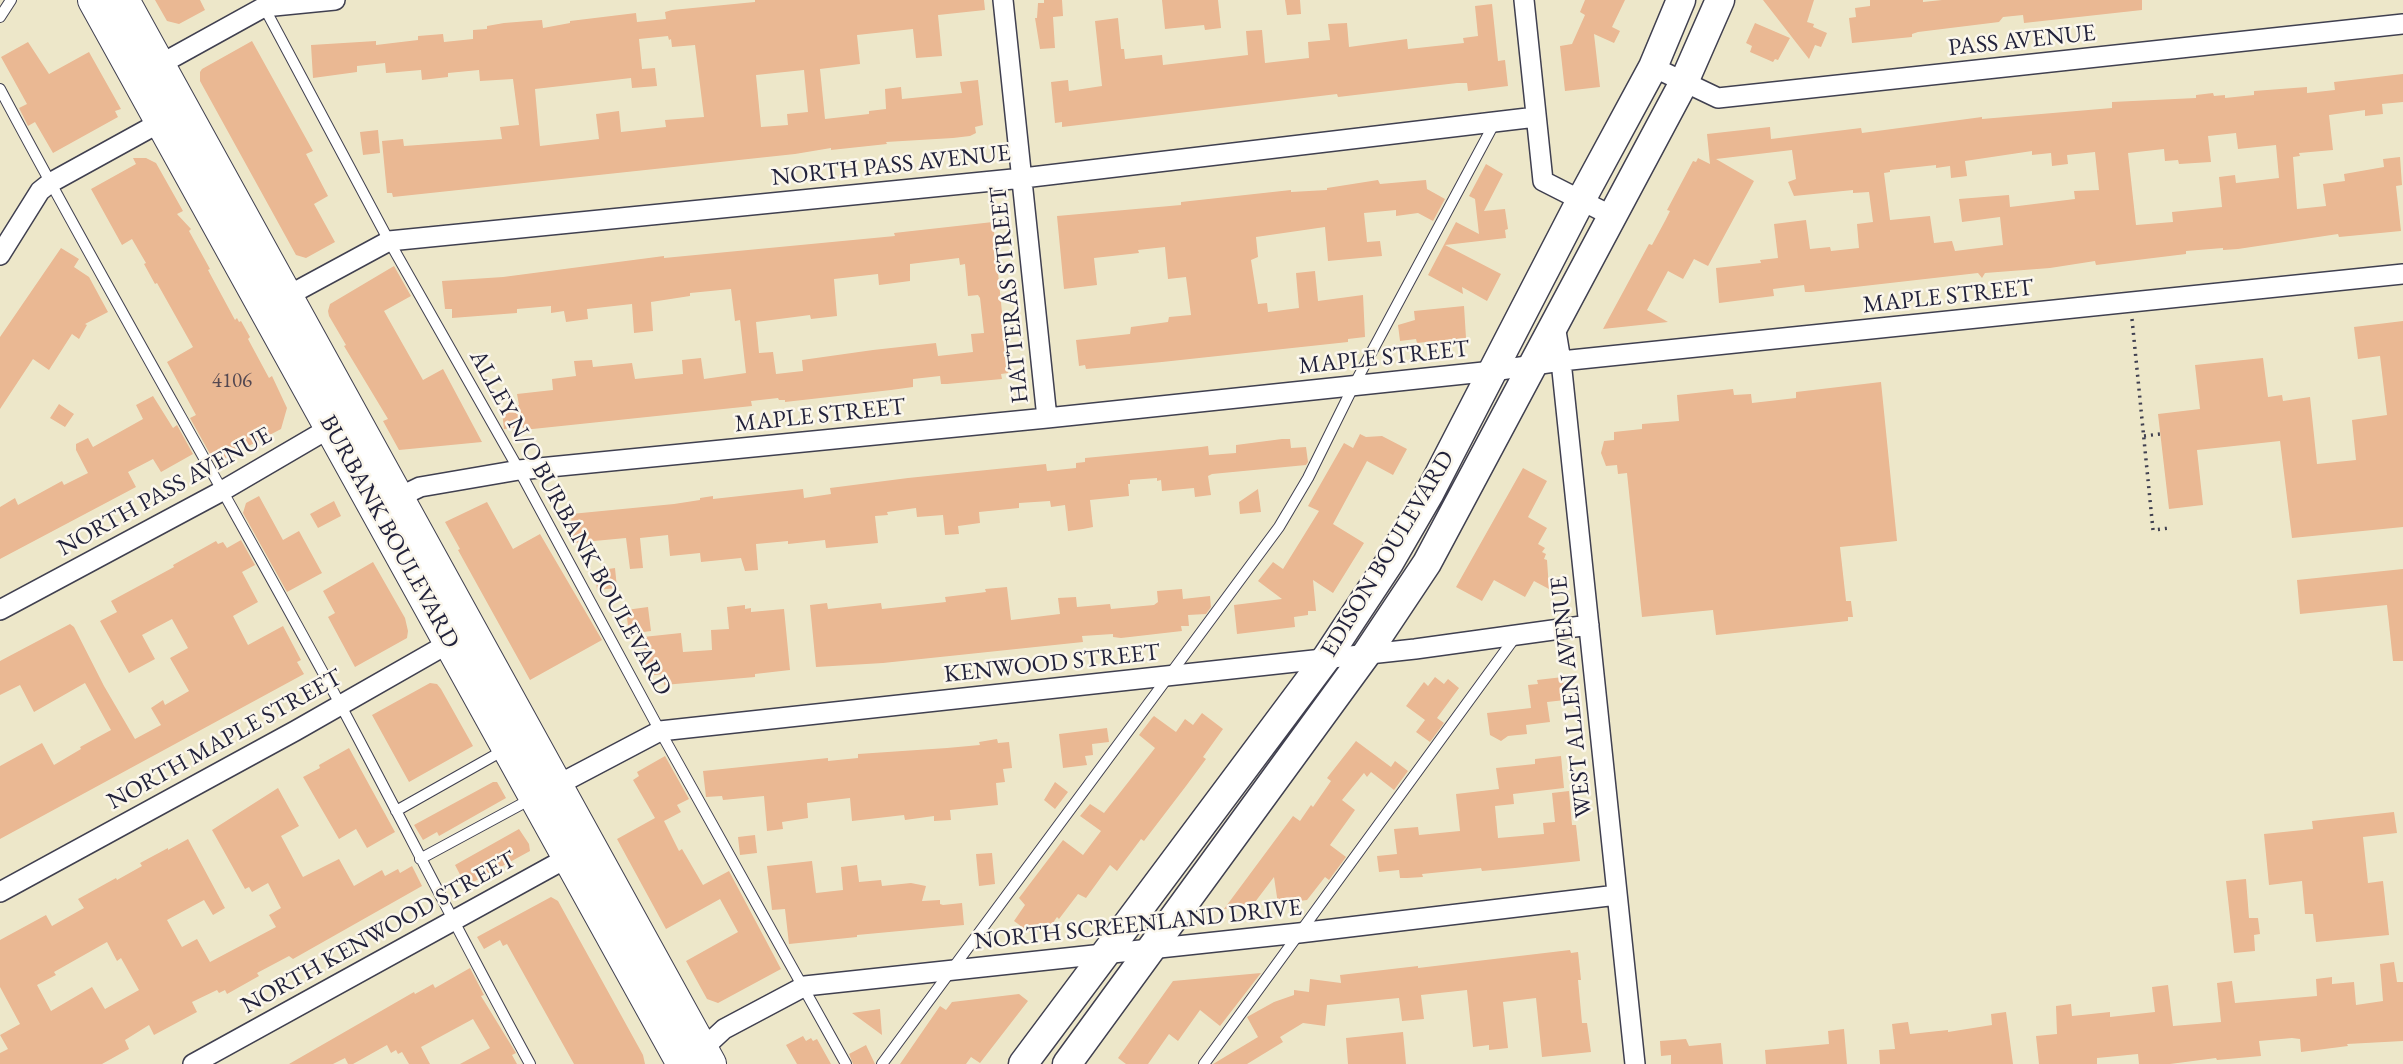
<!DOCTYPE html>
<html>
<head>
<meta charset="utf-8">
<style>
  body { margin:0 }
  canvas { display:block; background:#ede7c9 }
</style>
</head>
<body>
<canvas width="2403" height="1064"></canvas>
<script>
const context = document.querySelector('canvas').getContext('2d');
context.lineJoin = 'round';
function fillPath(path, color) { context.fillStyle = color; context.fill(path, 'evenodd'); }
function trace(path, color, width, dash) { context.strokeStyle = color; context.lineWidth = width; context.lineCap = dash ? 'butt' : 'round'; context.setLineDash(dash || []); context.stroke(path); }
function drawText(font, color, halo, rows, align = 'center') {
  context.font = font + ' "EB Garamond",serif'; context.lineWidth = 5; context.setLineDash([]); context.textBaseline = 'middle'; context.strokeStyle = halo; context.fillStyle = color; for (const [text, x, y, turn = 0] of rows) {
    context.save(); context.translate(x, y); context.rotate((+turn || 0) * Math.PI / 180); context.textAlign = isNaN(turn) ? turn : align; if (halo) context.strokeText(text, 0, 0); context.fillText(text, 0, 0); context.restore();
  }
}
const building = new Path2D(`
  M155,0H200L205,10L179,24L167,21Z
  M755,0H984L985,10L938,15L942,56L916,58L913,29L857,35L860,64L820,69L825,119L869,114V111L886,109L885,89L901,87L902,99L962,93L960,82L978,80L983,125L975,127L976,133L970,136L953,138L886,142L887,144L831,150V148L795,154L393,197L392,193H387L382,141L403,139L404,146L502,139L500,127L519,125L513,79L480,81L479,70L448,73V77L422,80L421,70L386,73L385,63L357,66V72L313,78L311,45L376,41V45L418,40V36L443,34L444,42L473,39V30L487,29V26L504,23L542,20L543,28L570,23V21L636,13L637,22L666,19L665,12L672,10L755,2ZM668,36L669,40L671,39L672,47L695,45L704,117L665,120L666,127L621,132L619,111L596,114L599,139L540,146L535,89L631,78L632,88L657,86L655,68L642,69L639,39ZM804,70L808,112L787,114L788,125L761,127L756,75Z
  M1044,0H1062L1063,16L1053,17L1055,48L1040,49L1035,18H1037L1038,3H1044Z
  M1162,0H1218L1221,28L1205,30L1204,25L1165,29Z
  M1285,0H1300L1301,14L1287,15Z
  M1585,0H1625L1612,27L1620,31L1614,43L1594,34L1600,87L1565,91L1560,46L1572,44L1585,15L1580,12Z
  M1763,0H1814L1807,22L1814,24L1813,27L1827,33L1821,47L1815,45L1809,59Z
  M1870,0H1923V2L1942,0H2142V10L2024,23L2023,15L2003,17L1999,22L1918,32L1912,34V37L1852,43L1849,18L1856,17L1855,8L1870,6Z
  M1492,4L1498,61L1505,60L1508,86L1468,91L1467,83H1457L1338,97L1337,94L1062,127V122L1055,123L1051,82L1068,80L1069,91L1102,86L1095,21L1118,18L1121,49H1124L1125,59L1162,55L1163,65L1248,55L1246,31L1262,30L1265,63L1309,58L1308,42L1330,40L1328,24L1347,23L1349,47L1407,39L1408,49L1464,43L1463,38L1478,36L1475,6Z
  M1755,23L1790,38L1778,60L1775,59L1773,62L1750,52L1752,46L1746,43Z
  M252,41L313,151L306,154L328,196L314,204L335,242L306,258L296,255L200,81V72L202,69Z
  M28,42L49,74L89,52L121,109L115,111L118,117L53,153L35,122L28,126L19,108L27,104L1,57Z
  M2403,74V102L2382,104L2383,114L2365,116V110L2329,115L2333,150L2299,153L2300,156L2293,157L2297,209L2326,206L2323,184L2345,181L2344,174L2384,167L2383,159L2400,157L2402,185L2396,186L2401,231L2339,237L2338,234L2238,249L2223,250V248L2186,251V254L2096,265L2095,261L2050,268L1985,273L1982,278L1978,273L1811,292H1805L1804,285L1773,289L1774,296L1719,303L1716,268L1761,263L1760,260L1778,258L1774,224L1806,220L1810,249L1830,247L1831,251L1859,248L1857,224L1873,222L1869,192L1853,193V190L1794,196L1788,182L1796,179L1792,150L1716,159L1754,181L1708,266L1694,259L1683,279L1668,271L1647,310L1668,322L1603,329L1649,244L1652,245L1665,221L1670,211L1667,210L1693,161L1696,162L1698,158L1710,164L1707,134L1770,127L1771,139L1861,128L1862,133L1982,117V119L2112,108V102L2196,98V95L2213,93L2214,96L2225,95V98L2254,95V91L2307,87V93L2335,90L2334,82ZM2236,133L2238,149L2276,145L2279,178L2236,183L2235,175L2219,177L2222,207L2172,212L2173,222L2136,225L2128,153L2164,149L2165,161L2178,160L2179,164L2211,162L2208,136ZM2032,151V155L2051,153L2052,166L2068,164L2067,155L2095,152L2099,190L2074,191L2075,199L2010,207L2009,195L1959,199L1962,222L2000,217L2003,245L1955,251L1952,241L1934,243L1930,216L1890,220L1884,173L1890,172V170L1936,165V168L1950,166L1951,178L1967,176L1965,161Z
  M378,130L380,153L363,155L360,132Z
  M133,158H146L156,163L183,211L177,214L191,229L189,231L210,269L208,270L235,320L237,318L239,322L241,321L250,337L248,339L269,378L272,376L287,408L281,429L222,460L221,458L214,461L190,418L196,415L167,362L193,347L157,283L155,284L144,264L146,263L132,239L122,245L91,189L136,164Z
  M1486,164L1503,174L1484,211L1505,209L1508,229L1505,230L1506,238L1445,245L1501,274L1487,301L1462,287L1463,294L1428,275L1456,222L1479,234L1475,199L1469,196Z
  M1378,180L1380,184L1426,180L1427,189L1445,199L1433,221L1418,213L1396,216V210L1364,213L1367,242L1380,241L1382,256L1328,261L1325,227L1256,237L1258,257L1251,260L1258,304L1267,303L1268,312L1299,308L1296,273L1315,271L1318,301L1363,295L1365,337L1348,339V342L1162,362L1086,369L1085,365L1079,366L1076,340L1130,334L1131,327L1168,322L1169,317L1191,315L1186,277L1168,279L1165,247L1138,250L1139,253L1094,258L1097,285L1064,289L1057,216L1181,205V202L1291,190V192L1327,190V188Z
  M993,222L1008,373L1001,374L1002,379L947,384H941L940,376L913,379V387L891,390L785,402V400H779L778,398L751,401L752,406L523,430V427L504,429L502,411L514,410V405H519L517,394L553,390L552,379L576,376L574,361L592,360L593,367L632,363L635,379L683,374L682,360L701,358L704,379L746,373L740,320L735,321L731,289L690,293V296L651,302L653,331L634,333L632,304L587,309L588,319L566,322L564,311L551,313V306L517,309V313L452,318V309H445L442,281L503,277L664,256V258L895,236L894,233ZM959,258L960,265L965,264L968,296L978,295L980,298L984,333L971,334L973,352L938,356L936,343L873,350L802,360L803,371L776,374L773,352L759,353L756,322L810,315L811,319L837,316L834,279L878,274L879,285L910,281V264Z
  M61,248L79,259L74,267L89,277L108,312L85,324L87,325L79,339L72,334L49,370L33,359L0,409V337Z
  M394,266L411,296L384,311L423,380L443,369L482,442L399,450L383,421L388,419L344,346L346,345L329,316L328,311L330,304Z
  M1464,306L1466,338L1417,343L1416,339L1400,341L1398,325L1415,320L1414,311Z
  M2403,321V527L2292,538L2280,441L2197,450L2203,505L2169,509L2158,414L2200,409L2195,365L2263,358L2268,397L2282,395L2283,401L2310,397L2317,464L2356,460L2352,420L2387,415L2380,356L2358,359L2354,327Z
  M1881,382L1897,541L1840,547L1846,601H1851L1853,617H1848V621L1716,635L1713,610L1642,617L1627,473L1618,474L1617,465L1606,466L1601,453L1604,441L1614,440V432L1642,429V424L1679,421L1677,395L1733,389L1734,395L1751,394L1752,403L1796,398V392Z
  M153,396L173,428L177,425L193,454L161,472L153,459L128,472L136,487L0,559V507L15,498L18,505L62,481L64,485L88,473L76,450V444L88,438L93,447L143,419L136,405Z
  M59,404L74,414L65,427L50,418Z
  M1360,434L1366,437L1382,436L1407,449L1393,475L1367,461L1333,524L1364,543L1333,593L1313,580L1316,611H1308V615L1294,617L1295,627L1237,634L1234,605L1282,599L1258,581L1273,562L1283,569L1319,511L1308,506L1344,443L1353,448Z
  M1282,439H1290L1291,448L1306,447L1308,462L1306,465L1212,474L1208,476L1211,495L1195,497L1194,488L1162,491L1161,480L1157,481V478L1130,480V484H1128L1129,496L1090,500L1093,527L1083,529L1068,531L1065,505L1051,507L1050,501L1019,503V508L979,512L980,523L958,526L959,534L945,535L943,515L917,517L916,508L887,512L888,515L875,516L878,543L826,548L825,540L788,544V541L756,544L758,570L745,571L741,558L701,562L700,553L670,556L668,535L640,538L643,568L630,569L626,538L573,543L571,514L674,504L700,500V498L713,496V499L803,489L804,498L831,494L830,488L908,478L1046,464L1047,471L1076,468V463L1085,462V458L1201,447L1208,446L1209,455L1236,453V445Z
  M1523,468L1547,481L1528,517L1547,528L1538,544L1545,548L1542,552L1546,554L1544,559L1547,560L1549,589L1534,581L1525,597L1494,580L1482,601L1456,587Z
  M1258,489L1261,512L1240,514L1239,502Z
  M259,496L283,540L299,531L322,573L287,592L243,513L246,503Z
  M334,501L341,516L318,528L310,514Z
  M487,502L513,549L540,534L602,640L530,680L458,550L460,549L445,522Z
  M241,540L255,565L242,572L258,602L233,616L248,645L283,626L301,660L297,662L304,674L0,839V766L42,743L54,765L81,749L80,747L111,730L85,683L34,712L20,685L0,695V661L70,624L74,627L104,686L135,739L161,725L151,708L163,700L165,705L189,691L170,658L188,648L172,619L142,635L155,659L129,673L100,621L117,612L111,601L174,567L173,565L216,541L218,544L223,542L227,548Z
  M373,562L405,618L408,631L407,638L355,667L328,617L335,613L323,591Z
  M615,568L617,588L597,590L595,571Z
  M2403,569V661H2393L2387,605L2300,614L2297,580Z
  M1007,587L1011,620L1060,614L1058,598L1076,597L1077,607L1110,604L1111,609L1154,605L1158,602L1157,591L1182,589L1183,599L1210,596L1211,607L1206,614L1188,615L1189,626H1181L1182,631L1121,638L1113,637V634L1082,636L1083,642L883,663L816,667L810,605L827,603L828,609L881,603L882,609L946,602L945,597L986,592L985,589Z
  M745,605V609L751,608V612L784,609L790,670L755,674V677L664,685L663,674L647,676L643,637L681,633L683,652L712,650L711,630L729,629L727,607Z
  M648,607L651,631L629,634L626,610Z
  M1435,677L1444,684L1448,679L1459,688L1437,718L1444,723L1430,742L1416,732L1425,720L1406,706L1424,682L1428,686Z
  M1563,677L1565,700L1547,702L1550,722L1526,725L1527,734L1508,736L1501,741L1490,735L1487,713L1531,708L1528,685L1538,684L1537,680Z
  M430,683L437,684L441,689L473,746L409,782L372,715Z
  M1202,713L1223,729L1203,757L1206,759L1186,786L1144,841L1141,839L1117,871L1110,865L1086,898L1078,894L1059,919L1057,917L1048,930L1042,926L1039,931L1032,928L1029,932L1014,921L1025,905L1019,898L1063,840L1083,855L1101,831L1080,816L1090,804L1104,813L1155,748L1139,735L1152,718L1154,716L1176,732L1185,719L1193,725Z
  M1107,728L1109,742L1092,744L1093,755L1085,756L1087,765L1063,768L1059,734Z
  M997,739L998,743L1009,742L1012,768L1003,769L1005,782L996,783L998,805L950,810L951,820L934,821V816L905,820L904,815L852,821L850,798L807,803L808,818L782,822L783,829L767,831L764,796L723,800L722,796L706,797L703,771L828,758V761L858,758V754L947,748L980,745L979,742Z
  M1356,741L1391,767L1395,761L1408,771L1394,790L1371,772L1367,777L1364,773L1342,800L1355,810L1330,845L1346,857L1329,880L1325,877L1307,900L1278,904L1274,877L1252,906L1224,909L1293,816L1300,821L1311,805L1313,807L1331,781L1327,778Z
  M349,748L395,832L367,848L356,829L339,839L303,777L320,768L319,765Z
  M665,756L689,799L677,805L681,812L664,821L679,851L682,849L703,885L729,871L781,969L718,1003L707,999L686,961L738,932L720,899L666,929L617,839L655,818L633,780L639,776L637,772Z
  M1561,756L1564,788L1513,794L1514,804L1495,806L1498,838L1544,834L1543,823L1555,822L1552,793L1569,791L1572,825H1576L1580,861L1515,868L1482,871L1481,868L1422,874L1423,877L1407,878H1400L1399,870L1379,872L1377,856L1397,854L1394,829L1418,827L1419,835L1460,831L1456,794L1499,789L1496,768L1535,764V759Z
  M493,782H497L506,798L439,836L437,832L423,840L414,825Z
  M1055,782L1068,792L1055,809L1044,800Z
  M278,788L299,826L281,836L303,877L339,859L354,886L382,870L385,876L398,869L400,873L412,866L422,886L293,959L289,956L257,973L259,976L227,994L225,990L219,993L217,990L192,1002L197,1012L154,1035L149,1025L125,1040L129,1049L102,1064H0V1053L8,1049L0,1035L20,1024L0,987V940L46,915L52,926L84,908L78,899L116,878L117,880L142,866L140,863L168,848V850L188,839L225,908L213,915L204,900L167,920L182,947L197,939L210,962L276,927L269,915L281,908L268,883L252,892L249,887L245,889L212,830ZM107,942L117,961L121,958L139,990L105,1009L92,987L51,1011L37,985L56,975L54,972Z
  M2394,812L2397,833L2363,837L2368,883L2383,881L2389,935L2316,942L2313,914H2305L2302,881L2269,885L2264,834L2313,829L2312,821Z
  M519,829L529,844L530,851L466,886L455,865Z
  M755,835L757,853L740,855L738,837Z
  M992,853L995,884L979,886L976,854Z
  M812,861L816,893L843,890L841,867L857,865L859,882L881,880L882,886L911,883L926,886L922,901L940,900V904L943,905L962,903L964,925L857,935V937L789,944L785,909L772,910L767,866Z
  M2246,879L2249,918H2258L2260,934L2254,935L2255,951L2234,953L2226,881Z
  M551,897L558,901L643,1055L645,1064H574L507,944L503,946L500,940L484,949L477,937Z
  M1570,950L1571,953L1578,952L1581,980H1578L1582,1023H1587L1591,1052L1542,1057L1536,998L1503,1002L1508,1048L1489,1050V1045L1473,1047L1467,990L1421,995L1424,1019L1402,1021L1399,998L1327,1005L1325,1026L1303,1023L1280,1037L1283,1042L1247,1064H1213L1258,1037L1247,1017L1274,1002L1294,995V990L1309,992L1310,979L1341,983L1340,975L1418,966V968Z
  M2394,962L2397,982H2403V1041L2347,1044L2348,1046L2301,1052L2300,1039L2292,1038L2259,1041L2261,1056L2217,1060L2216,1058L2170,1064H2139L2138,1054L2097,1058V1064H2039L2036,1036L2057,1034L2056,1006L2071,1004L2072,1016L2110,1012V1017L2155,1012L2152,987L2168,985L2173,1026L2221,1022L2217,983L2232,981L2235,1003L2317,996L2316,979L2332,977V984L2354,982L2356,1005L2383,1001L2380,964Z
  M470,968L484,995L481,996L516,1053L512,1055L517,1064H460L490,1048L473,1019L421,1047L430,1064H409L402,1052L398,1054L396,1050L391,1053L387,1045L353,1064H348L345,1058L333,1064H289L414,992L415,994L433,984L435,988Z
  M1261,973L1220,1026L1200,1010L1178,1041L1169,1034L1148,1064H1126L1118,1058L1173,981Z
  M1019,994L1028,1001L980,1063L971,1057L966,1064H900L940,1006L946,1010L952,1002Z
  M880,1009L882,1035L852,1013Z
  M2006,1012L2013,1064H1880L1879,1050L1895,1049L1892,1024L1908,1022L1910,1034L1948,1030V1032L1992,1025L1991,1014Z
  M1844,1029L1847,1064H1766L1765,1050L1829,1044L1828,1031Z
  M1403,1032L1406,1064H1348L1346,1038Z
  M803,1036L806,1041L811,1038L813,1041L817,1039L831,1064H797L786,1045Z
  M1686,1039L1689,1046L1721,1043L1723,1064H1671V1055L1661,1056L1660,1041Z
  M866,1045L875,1064H853L849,1054Z`);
const path = new Path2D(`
  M2132,319L2153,530L2170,528
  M2144,436L2160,434`);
const service = new Path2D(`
  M264,7L389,241L519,470L660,731L846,1064
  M0,17L11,0
  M0,89C110,296 229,498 340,704C404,824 465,945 530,1064
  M396,811L504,750
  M420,859L531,799
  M882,1064L1279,527L1308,478L1354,385L1495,122
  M1204,1064L1516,636`);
const minor = new Path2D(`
  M1003,0L1047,418
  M1524,0L1543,181L1612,216
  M1653,67L1718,98L2403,24
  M150,70L264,7L335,0
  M0,255L40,191L50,183L168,118
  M280,300L389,241L1023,178L1536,117
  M1555,325L1561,361L1635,1064
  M389,502L420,487L519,470L1047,418L1493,371L1561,361L2403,274
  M0,610L222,491L340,422
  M548,790L660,731L1415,649L1589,625
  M0,892L295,731L458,638
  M695,1056L724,1029L805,986L1299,933L1617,895
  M193,1064L576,853`);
const secondary = new Path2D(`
  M1023,1064L1327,657L1389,563L1429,494L1581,200L1653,67L1681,0
  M1067,1064L1367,653L1427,563L1684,82L1720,0`);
const primary = new Path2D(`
  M94,0L683,1064
  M123,0L710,1064`);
const numberNames = [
  ["4106",232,381]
];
const streetNames = [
  ["PASS AVENUE",2022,41,-6],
  ["NORTH PASS AVENUE",891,166,-6],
  ["HATTERAS STREET",1010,295,-96],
  ["MAPLE STREET",1948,297,-6],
  ["MAPLE STREET",1384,358,-6],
  ["MAPLE STREET",820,416,-6],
  ["NORTH PASS AVENUE",165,492,-29],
  ["ALLEY N/O BURBANK BOULEVARD",570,523,61],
  ["BURBANK BOULEVARD",389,532,61],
  ["EDISON BOULEVARD",1388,554,-59],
  ["KENWOOD STREET",1052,664,-6],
  ["WEST ALLEN AVENUE",1572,697,-96],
  ["NORTH MAPLE STREET",225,740,-29],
  ["NORTH SCREENLAND DRIVE",1138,925,-6],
  ["NORTH KENWOOD STREET",379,933,-29]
];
fillPath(building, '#eab893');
trace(service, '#404050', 12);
trace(minor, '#404050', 22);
trace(secondary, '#404050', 31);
trace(primary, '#404050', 34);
trace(path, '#404050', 3.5, [2, 5]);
trace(service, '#fff', 10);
trace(minor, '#fff', 19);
trace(secondary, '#fff', 28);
trace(primary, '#fff', 32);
drawText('21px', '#544851', null, numberNames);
drawText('24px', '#22223b', '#fbf7ec', streetNames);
</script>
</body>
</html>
